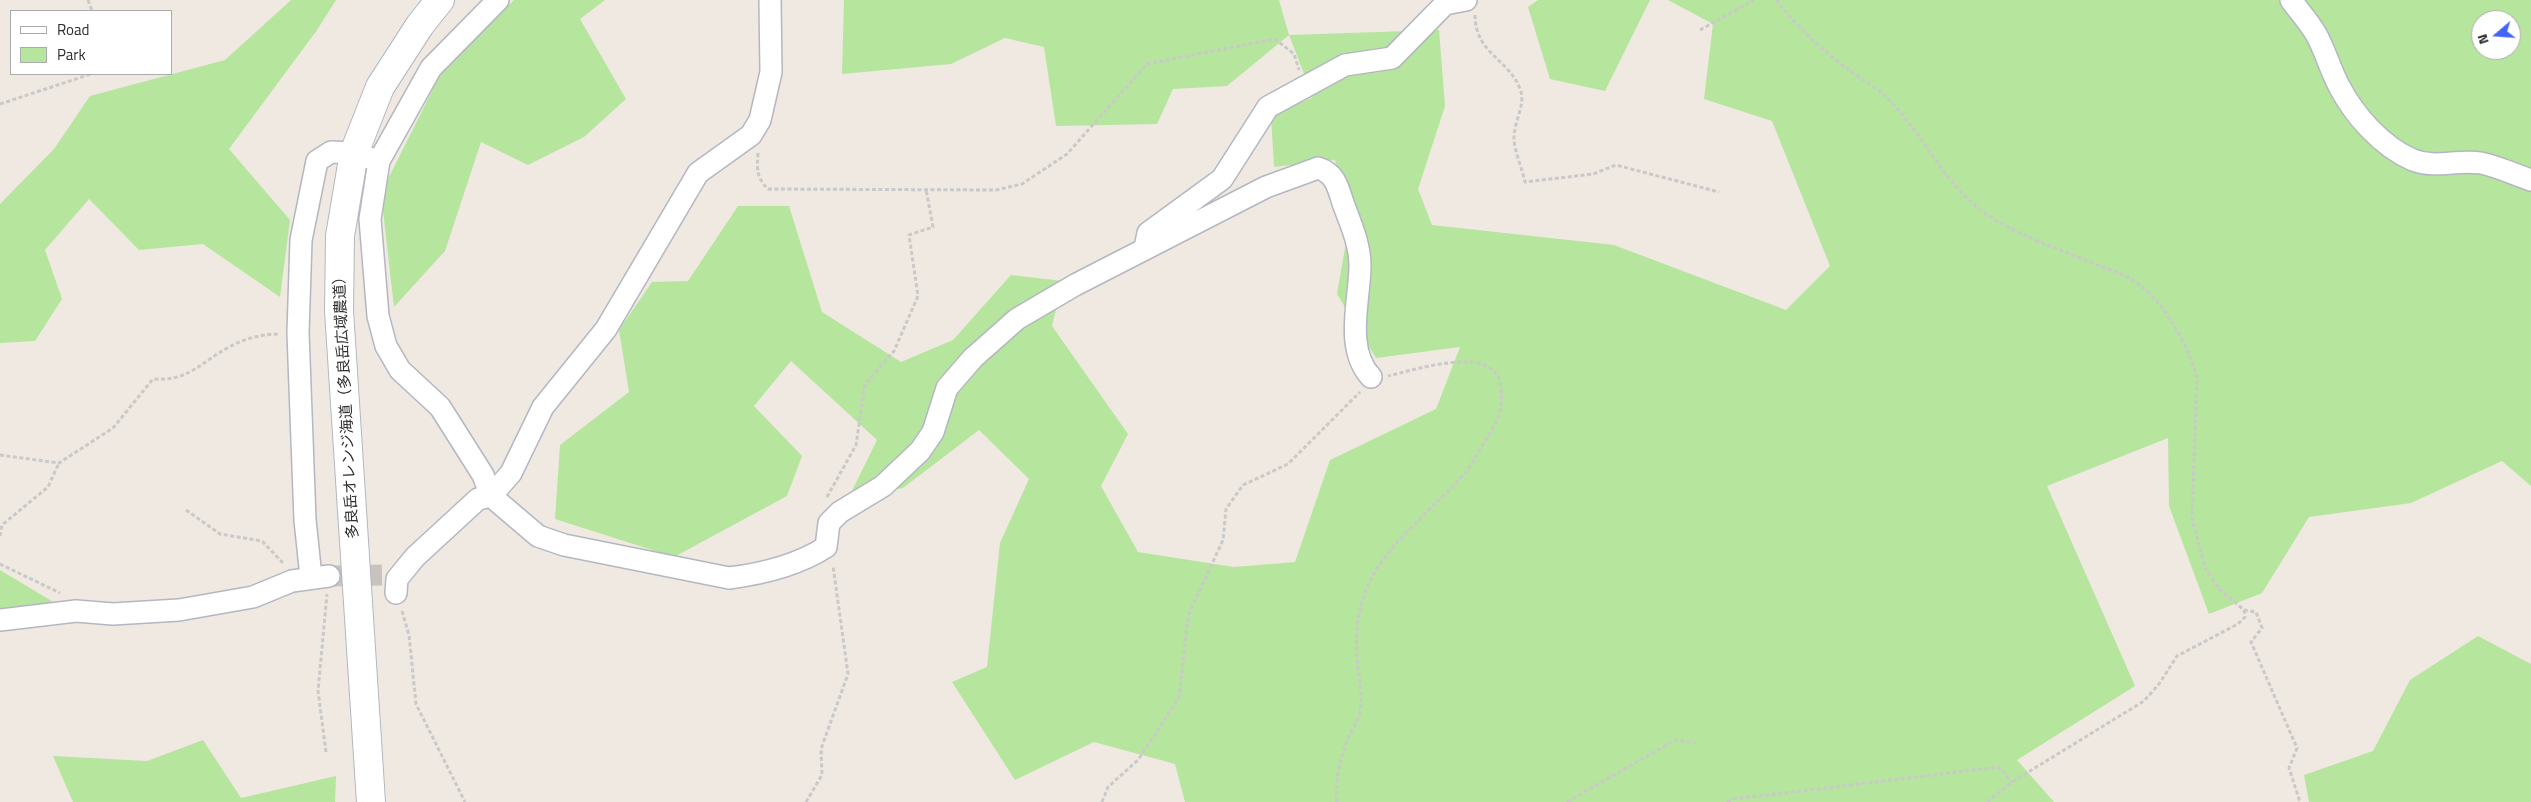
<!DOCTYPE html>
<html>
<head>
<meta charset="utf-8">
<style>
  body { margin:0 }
  #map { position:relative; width:2531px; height:802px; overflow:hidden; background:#efe9e1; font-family:"Titillium Web",sans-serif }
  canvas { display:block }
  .legend { position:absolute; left:10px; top:10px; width:162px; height:65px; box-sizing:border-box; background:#fff; border:1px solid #ababab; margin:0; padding:6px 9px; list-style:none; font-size:15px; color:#2e2e2e }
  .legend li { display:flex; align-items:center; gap:10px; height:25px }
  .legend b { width:25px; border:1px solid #ababab }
  .north { position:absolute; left:2471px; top:10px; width:50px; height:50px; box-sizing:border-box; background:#fff; border:1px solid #ababab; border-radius:50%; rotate:252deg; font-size:14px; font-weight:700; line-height:20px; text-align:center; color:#2e2e2e }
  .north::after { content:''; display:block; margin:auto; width:18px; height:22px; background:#4264fb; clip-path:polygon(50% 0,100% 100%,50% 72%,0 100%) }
</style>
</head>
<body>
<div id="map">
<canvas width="2531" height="802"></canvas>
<ul class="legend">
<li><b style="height:6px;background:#fff"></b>Road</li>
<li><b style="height:14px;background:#b6e59e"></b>Park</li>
</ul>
<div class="north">N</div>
</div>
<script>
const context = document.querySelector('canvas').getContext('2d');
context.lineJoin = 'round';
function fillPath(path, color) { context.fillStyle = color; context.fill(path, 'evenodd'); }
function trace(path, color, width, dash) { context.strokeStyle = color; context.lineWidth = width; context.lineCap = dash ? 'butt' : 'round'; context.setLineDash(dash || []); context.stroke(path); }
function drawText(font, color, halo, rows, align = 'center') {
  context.font = font + ' "Titillium Web","Noto Sans JP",sans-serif'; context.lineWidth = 5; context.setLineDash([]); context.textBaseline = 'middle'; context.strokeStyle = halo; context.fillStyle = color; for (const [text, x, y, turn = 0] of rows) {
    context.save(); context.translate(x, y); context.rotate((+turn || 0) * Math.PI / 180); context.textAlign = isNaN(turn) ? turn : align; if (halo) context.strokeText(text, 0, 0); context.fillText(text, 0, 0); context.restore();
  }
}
const green = new Path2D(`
  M291,0H336L317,30L229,149L290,220L280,297L203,244L139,250L89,199L45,250L62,299L35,341L0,343V204L54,149L90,96L225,60Z
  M514,0H605L580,19L626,99L584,137L528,165L481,142L445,251L394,307L381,193L444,67Z
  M844,0H1279L1289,35L1439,30L1445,106L1418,189L1432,225L1614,245L1786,310L1830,266L1772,121L1704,99L1713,24L1668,0H2531V486L2502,461L2411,503L2309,517L2262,593L2209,614L2169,506L2168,438L2047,486L2135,686L2017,760L2054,802H1185L1175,764L1094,742L1015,780L952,682L987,667L1000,543L1029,479L979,430L903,488L848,499L877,440L791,361L754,406L802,456L787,496L674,557L555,519L560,445L629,392L619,330L652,282L688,281L738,206H789L822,312L901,362L953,340L1011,275L1063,281L1052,326L1128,434L1101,486L1138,552L1234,567L1295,562L1330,460L1436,409L1460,347L1376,358L1337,294L1351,213L1335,160L1274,167L1271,116L1313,97L1289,35L1227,86L1173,89L1157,124L1056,126L1044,47L1005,38L951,64L842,74ZM2481,20H2511V50H2481Z
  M1538,0H1650L1605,91L1550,79L1528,7Z
  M0,570L65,609L0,613Z
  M2478,636L2531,664V802H2309L2304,775L2373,751L2410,680Z
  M203,740L241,798L336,776L335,802H73L53,756L147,761Z`);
const streetTunnel = new Path2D(`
  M329,576L387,575`);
const path = new Path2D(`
  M88,0L92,11
  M1776,0C1796,26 1822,50 1849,70C1860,79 1874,85 1883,94C1922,130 1942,183 1986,214C2020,237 2062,250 2100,266C2110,270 2122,273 2131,279C2162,297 2188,344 2197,378L2192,518L2205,568L2220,590L2244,610L2256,612L2262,628L2251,642L2297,748L2289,768L2300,802
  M1475,15C1475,55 1512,60 1521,92C1525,105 1514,123 1514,137C1514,151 1522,168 1525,182L1593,174L1616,165L1719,192
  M1700,30L1754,0
  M0,104L91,74
  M758,153C757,169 756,177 768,189L996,190L1022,184L1067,154L1147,64L1275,39L1294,54L1299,70
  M0,455L59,463L113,428L153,379C189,382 202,361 231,346C246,338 263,334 280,334
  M827,497L856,445L865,384L894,351L918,296L909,235L933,227L926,189
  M186,510L220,534L262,541L284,564
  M0,536L2,525L48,487L59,463
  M0,564L60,593
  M402,611L409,635L416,704L465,802
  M326,752L318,691L327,594
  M806,802L822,775L821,749L848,674L833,566
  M1102,802L1108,787L1138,760L1179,698L1188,616L1223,540L1226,509L1243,485L1288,464L1360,392
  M1337,802C1335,778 1340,759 1349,736C1353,729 1358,721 1360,712C1363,692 1358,676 1357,656C1355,631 1359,602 1371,579C1390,542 1438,504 1466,472C1473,463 1478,452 1484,443C1497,421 1505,410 1500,383C1493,344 1414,370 1388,376
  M1567,802L1675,740L1696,743
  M1727,802L1734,799L1999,767L2012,782
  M1987,802L2012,782L2144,701L2159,684L2177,656L2238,624L2245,617L2244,610`);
const street = new Path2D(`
  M2291,0C2299,11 2309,22 2316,34C2325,50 2330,69 2339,86C2354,115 2382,147 2413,160C2436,169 2457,159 2481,163C2497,166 2515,175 2531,180
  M379,161L431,68L498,0
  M1146,243L1148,233L1222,179L1268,107L1345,65L1392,58L1445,4L1466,0
  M311,577L305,520L298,333L301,240L317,161L331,152L354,153L379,161L370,219L378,316L386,346L400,370L440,407L483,475L491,496L538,536L564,545L729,578C761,574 798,565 826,547L829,523L840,512L883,486L920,451L933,432L947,388L973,358L1017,319L1075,285L1266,187L1318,168C1335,173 1338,187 1343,203C1350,222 1360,244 1360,265C1360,300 1344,348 1371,377
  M396,593L397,579L415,557L478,499L491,496L511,473L543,407L606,329L698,173L751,135L760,120L771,72L770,0
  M0,620L76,611L113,614L179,610L253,597L292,581L329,576`);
const secondary = new Path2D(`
  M371,802L339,311L340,236L354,153L380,87L420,25L440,0`);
const streetNames = [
  ["多良岳オレンジ海道（多良岳広域農道）",347,404,-93]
];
fillPath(green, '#b6e59e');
trace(streetTunnel, '#c8c4bd', 21, [21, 11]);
trace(street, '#b4b7c1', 24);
trace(secondary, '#b4b7c1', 30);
trace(path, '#c9c9c9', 3, [4, 2.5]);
trace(street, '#fff', 21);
trace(secondary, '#fff', 28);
drawText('15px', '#2e2e2e', '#fff', streetNames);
</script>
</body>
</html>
